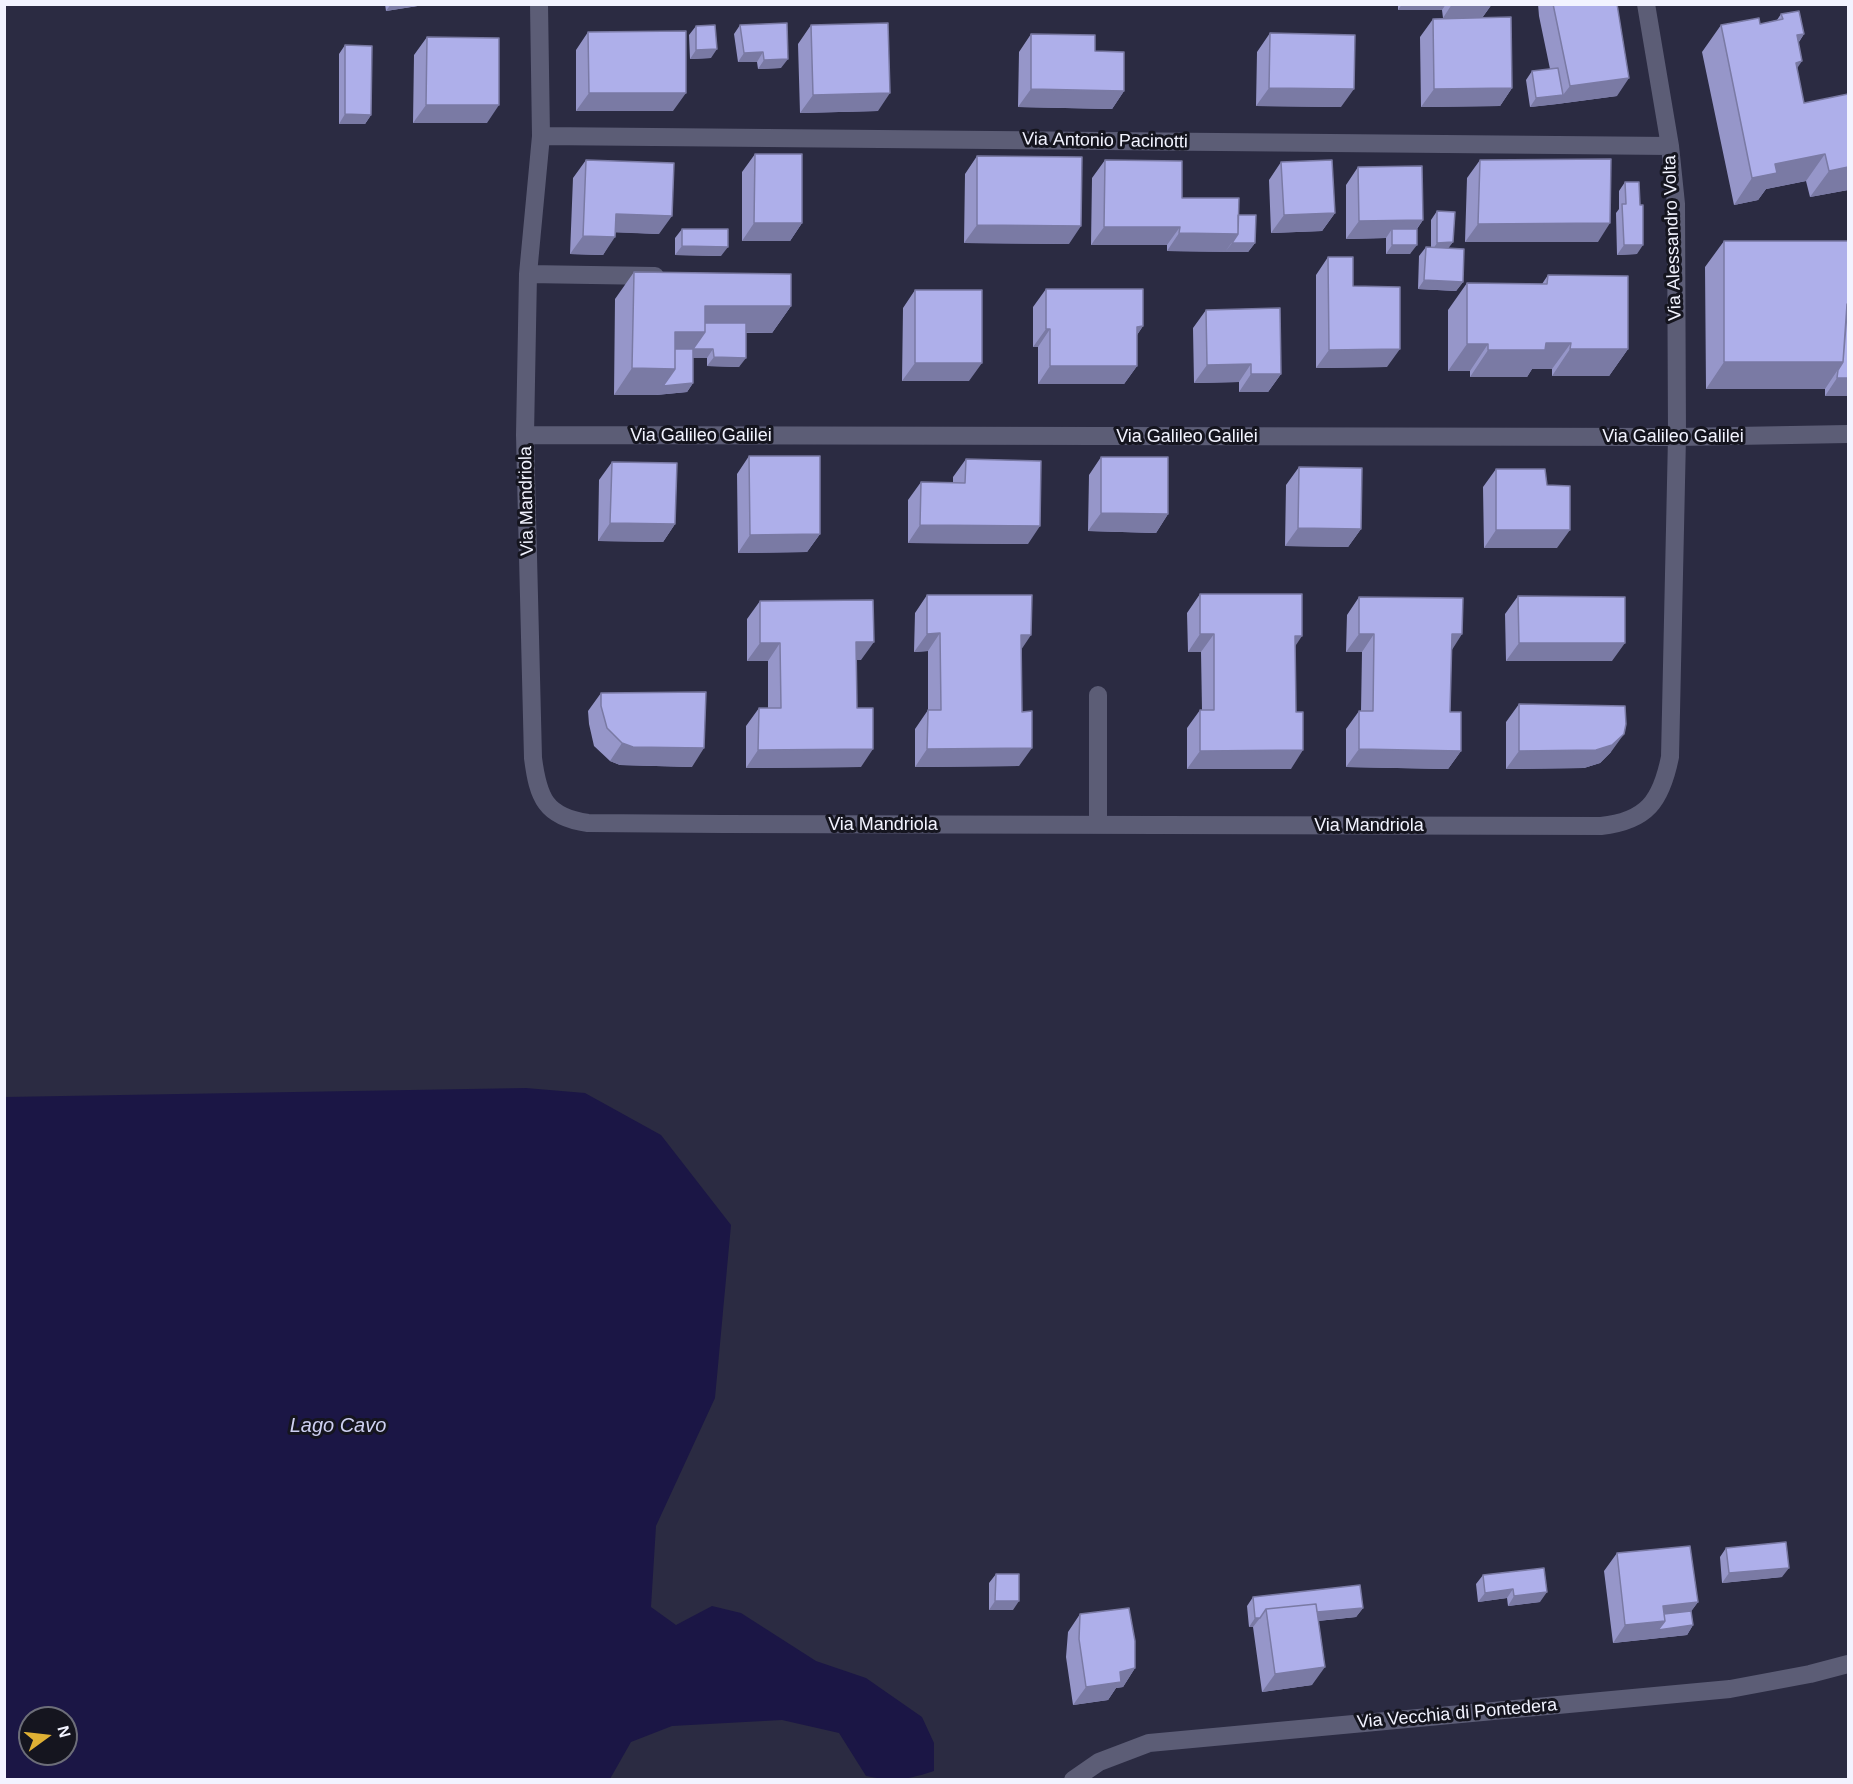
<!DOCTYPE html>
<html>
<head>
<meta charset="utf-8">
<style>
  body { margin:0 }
  #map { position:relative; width:1853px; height:1784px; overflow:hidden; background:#2b2b42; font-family:Helvetica,sans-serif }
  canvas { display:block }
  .frame { position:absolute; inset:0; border:6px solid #f2f3ff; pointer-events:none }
  .north { position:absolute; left:18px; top:1706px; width:60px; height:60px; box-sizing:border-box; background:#15151f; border:2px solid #6d6e79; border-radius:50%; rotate:75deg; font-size:16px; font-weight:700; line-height:24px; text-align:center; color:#f2f3ff }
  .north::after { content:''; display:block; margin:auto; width:21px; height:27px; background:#dfb034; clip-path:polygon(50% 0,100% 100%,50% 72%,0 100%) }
</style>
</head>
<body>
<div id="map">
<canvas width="1853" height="1784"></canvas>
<div class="frame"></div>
<div class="north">N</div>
</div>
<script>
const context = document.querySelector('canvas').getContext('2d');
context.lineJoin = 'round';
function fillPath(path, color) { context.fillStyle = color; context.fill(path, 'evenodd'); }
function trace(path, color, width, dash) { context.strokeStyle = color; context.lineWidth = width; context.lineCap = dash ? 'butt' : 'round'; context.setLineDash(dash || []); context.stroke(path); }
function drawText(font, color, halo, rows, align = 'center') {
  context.font = font + ' Helvetica,sans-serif'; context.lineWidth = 6; context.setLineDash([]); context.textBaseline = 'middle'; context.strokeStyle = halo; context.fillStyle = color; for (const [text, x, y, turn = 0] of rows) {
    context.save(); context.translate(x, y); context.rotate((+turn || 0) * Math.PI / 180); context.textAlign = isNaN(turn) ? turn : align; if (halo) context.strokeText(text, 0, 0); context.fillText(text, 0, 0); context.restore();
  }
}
const water = new Path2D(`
  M526,1088L585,1093L661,1135L731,1225L715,1398L656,1526L651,1607L676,1625L712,1606L741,1613L816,1661L866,1678L922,1717L934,1743V1771C906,1780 895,1782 866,1776L839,1733L782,1720L672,1726L631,1742L610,1779H5V1097ZM30,1718H66V1754H30Z`);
const minor = new Path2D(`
  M539,4L541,136L528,274L525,435L533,758C538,797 545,817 588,823L722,824L1601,826C1647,821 1661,801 1670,757L1677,437L1676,204L1670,146L1646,4
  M541,136L1670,146
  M528,274L655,276
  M525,435L1677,437L1848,434
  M1098,695V825
  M1073,1780L1099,1762L1149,1743L1730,1689L1810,1674L1848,1664`);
const wall = new Path2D(`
  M385,4H430L386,11Z
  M1398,4H1492L1482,18L1512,88L1500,106L1421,107L1420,37L1433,19L1443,18L1442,10H1398Z
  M1538,4H1617V96L1557,104L1530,107L1526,80L1532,71L1550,69L1539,16Z
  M1781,14L1804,34L1799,42L1797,69L1804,103L1848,190L1810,197L1806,181L1766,189L1758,200L1734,205L1702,52L1721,25L1760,24L1777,20Z
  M740,25L781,68L758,69L757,62H738L734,34Z
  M811,25L878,111L800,113L798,44Z
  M696,26L711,58L690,59L689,35Z
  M588,32L673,111H576V50Z
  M1270,33L1341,107L1256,106L1257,52Z
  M1031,34L1095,51L1124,91L1112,109L1018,107L1019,52Z
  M427,37L487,123H413L414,55Z
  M345,45L371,115L365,124H339V54Z
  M755,154L802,223L790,241H742V172Z
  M977,156L1069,244L964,243L965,174Z
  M586,160L659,234L616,232L603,255L570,254L573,178Z
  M1105,160L1182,198L1238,215L1255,243L1248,252L1167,251V245H1091L1092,178Z
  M1480,160L1598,242H1465L1467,178Z
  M1281,162L1335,213L1322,231L1271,233L1269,180Z
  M1358,167L1423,220L1417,229L1410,254H1386V238L1346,239V185Z
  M1625,182L1637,254L1617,255L1616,213L1619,209V191Z
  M1437,211L1453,242L1448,248L1463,282L1456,291L1418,289L1419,256L1426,247L1431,248V220Z
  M682,229L721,256L675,255V238Z
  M1724,241H1848V396H1825V388L1706,389L1705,267Z
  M1328,257L1353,286L1387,367L1316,368V275Z
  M634,272L791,306L772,333H746L739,367L707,366V358H693V383L687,392L656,395H614L615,299Z
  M1548,275L1628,349L1609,376H1552V369H1532L1527,377H1470V371H1448V310L1467,283L1542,284Z
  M1046,289L1143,326L1137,335V366L1124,384H1038V347H1033V307Z
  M915,290L969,381H902L903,308Z
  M1206,310L1281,374L1268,392H1239V382L1194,383L1193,328Z
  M749,456L820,534L807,552L738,553L737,474Z
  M1101,457L1168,514L1156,533L1088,531L1089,475Z
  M966,459L1028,544L908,543V500L921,482L953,483V477Z
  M612,462L675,524L663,542L598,541L599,480Z
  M1299,467L1361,529L1348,547L1285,546L1286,485Z
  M1496,469L1547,485L1557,548H1484L1483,487Z
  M1200,594L1295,647L1291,769H1187V728L1200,710H1202L1201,652H1188L1187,613Z
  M927,595L1022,648L1019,766L915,767V729L928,710V651L914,652L915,613Z
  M1518,596L1612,661H1506L1505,614Z
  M1359,597L1451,650L1450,712L1461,751L1448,769L1346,767V729L1359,711H1361L1362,652H1346L1347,615Z
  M760,601L861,660H856L857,708L861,767L746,768V726L759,708H768V661H747V619Z
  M601,693L692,767L620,765L610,761L594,746L589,724L588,711Z
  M1519,704L1611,752L1600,763L1584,768L1506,769V722Z
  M1726,1548L1782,1577L1722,1583L1720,1557Z
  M1617,1553L1698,1602L1691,1611L1693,1625L1687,1635L1613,1643L1604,1571Z
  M996,1574L1013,1610H989V1583Z
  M1483,1575L1540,1602L1508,1606L1507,1598L1478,1602L1476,1584Z
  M1253,1597L1363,1608L1356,1617L1318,1621L1312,1685L1262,1692L1253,1627H1249L1247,1606Z
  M1080,1614L1135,1668L1123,1687L1116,1688L1108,1700L1073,1705L1066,1657L1068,1632Z`);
const shadedWall = new Path2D(`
  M391,4H430L386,11Z
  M1402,4H1446L1442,10H1398Z
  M1452,4H1492L1482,18H1443Z
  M1804,34L1785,61L1797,35Z
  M717,49L711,58L690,59L696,50Z
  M763,52L757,62H738L744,53Z
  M788,59L781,68L758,69L764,60Z
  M1802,61L1784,88L1796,63Z
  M1629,78L1617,96L1557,104L1530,107L1536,98L1563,95L1570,86Z
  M1269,88L1354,89L1341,107L1256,106Z
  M1512,88L1500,106L1421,107L1434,89Z
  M1031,89L1124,91L1112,109L1018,107Z
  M589,93H686L673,111H576Z
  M890,93L878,111L800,113L813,95Z
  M426,105H499L487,123H413Z
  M345,114L371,115L365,124H339Z
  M1825,154L1806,181L1766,189L1758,200L1734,205L1752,178L1775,164Z
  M1848,167V190L1810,197L1829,171Z
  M1335,213L1322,231L1271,233L1284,215Z
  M616,214L672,216L659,234L603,232Z
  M1423,220L1410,238L1392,229L1386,238L1346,239L1359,221Z
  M754,223H802L790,241H742Z
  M1610,223L1598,242H1465L1478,224Z
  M977,225L1081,226L1069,244L964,243Z
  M1104,227H1180L1167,245H1091Z
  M1179,233L1238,234L1225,252L1167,251Z
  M583,236L615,237L603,255L570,254Z
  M1453,242L1446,251L1431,252L1437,243Z
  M1232,243H1255L1248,252H1225Z
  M1392,245H1417L1410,254H1386Z
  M1624,245H1643L1637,254L1617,255Z
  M682,246L728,247L721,256L675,255Z
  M1424,280L1463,282L1456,291L1418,289Z
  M705,306H791L772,333L705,332L713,349L707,358H663L675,332Z
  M1143,326L1130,345L1137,327Z
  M1046,329H1050L1038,347H1033Z
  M1546,343H1571L1552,369H1532L1527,377H1470L1488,350Z
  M1467,344H1488L1470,371H1448Z
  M1400,349L1387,367L1316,368L1329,350Z
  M1570,349H1628L1609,376H1552Z
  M714,357L746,358L739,367L707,366Z
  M1724,362H1843L1825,389H1706Z
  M915,363H982L969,381H902Z
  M1251,364L1239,382L1194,383L1207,365Z
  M1050,366H1137L1124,384H1038Z
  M632,368L675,369L693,383L687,392L656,395H614Z
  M1251,374H1281L1268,392H1239Z
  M1837,378H1848V396H1825Z
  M1101,513L1168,514L1156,533L1088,531Z
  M610,523L675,524L663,542L598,541Z
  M920,525L1040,526L1028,544L908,543Z
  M1298,528L1361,529L1348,547L1285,546Z
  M1496,530H1570L1557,548H1484Z
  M820,534L807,552L738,553L750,535Z
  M940,633L928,651L914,652L927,634Z
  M1200,634H1214L1201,652H1188Z
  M1359,634H1374L1362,652H1346Z
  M1452,634H1462L1450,653Z
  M1021,635H1031L1019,653Z
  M1295,636H1302L1290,654Z
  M856,642H874L861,660H844Z
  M760,643H780L768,661H747Z
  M1519,643H1625L1612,661H1506Z
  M1624,734L1611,752L1600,763L1584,768L1506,769L1519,751Z
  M622,743L704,748L692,767L620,765L610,761Z
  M1032,748L1019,766L915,767L927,749Z
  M873,749L861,767L746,768L758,750Z
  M1359,749L1461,751L1448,769L1346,767Z
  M1303,750L1291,769H1187L1200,751Z
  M1789,1568L1782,1577L1722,1583L1729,1573Z
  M1513,1589L1507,1598L1478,1602L1485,1593Z
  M1547,1592L1540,1602L1508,1606L1514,1596Z
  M995,1601H1019L1013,1610H989Z
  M1698,1602L1685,1620L1693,1625L1687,1635L1613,1643L1625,1625L1663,1606Z
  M1363,1608L1356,1617L1268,1626L1267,1617Z
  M1255,1618H1260L1253,1627H1249Z
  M1325,1667L1312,1685L1262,1692L1275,1674Z
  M1135,1668L1123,1687L1116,1688L1108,1700L1073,1705L1086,1687L1120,1672Z`);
const building = new Path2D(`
  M1553,4H1617L1629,78L1570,86Z
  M1799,11L1804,34L1797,35L1802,61L1796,63L1804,103L1848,94V167L1829,171L1825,154L1775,164L1777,173L1752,178L1721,25L1759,18L1760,24L1783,19L1781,14Z
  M1511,17L1512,88L1434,89L1433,19Z
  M787,23L788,59L764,60L763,52L744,53L740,25Z
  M888,23L890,93L813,95L811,25Z
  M715,25L717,49L696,50V26Z
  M686,31V93H589L588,32Z
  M1270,33L1355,35L1354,89L1269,88Z
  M1031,34L1095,35V51L1124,52V91L1031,89Z
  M427,37L499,38V105H426Z
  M345,45L372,46L371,115L345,114Z
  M1558,68L1563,95L1536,98L1532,71Z
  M755,154H802V223H754Z
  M977,156L1082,157L1081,226L977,225Z
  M1611,159L1610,223L1478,224L1480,160Z
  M586,160L674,163L672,216L616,214L615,237L583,236Z
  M1105,160L1182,161V198H1239L1238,234L1179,233L1180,227H1104Z
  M1332,160L1335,213L1284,215L1281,162Z
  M1422,166L1423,220L1359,221L1358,167Z
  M1625,182H1639L1640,205H1643V245H1624L1622,204H1626Z
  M1437,211L1455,212L1453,242L1437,243Z
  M1238,215H1256L1255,243H1232L1238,234Z
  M682,229H728V247L682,246Z
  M1392,229H1417V245H1392Z
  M1724,241H1848V304H1847L1843,362H1724Z
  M1426,247L1464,249L1463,282L1424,280Z
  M1328,257H1353V286L1400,287V349L1329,350Z
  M634,272L791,274V306H705V332H675V369L632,368Z
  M1548,275L1628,276V349H1570L1571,343H1546L1545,350H1488V344H1467V283L1547,284Z
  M1046,289H1143V326L1137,327V366H1050V329H1046Z
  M915,290H982V363H915Z
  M1280,308L1281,374H1251V364L1207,365L1206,310Z
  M1847,313H1848V378H1837L1838,370L1843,362Z
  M705,323H746V358L714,357L713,349H693L705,332Z
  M675,349H693V383L663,386L675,369Z
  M749,456H820V534L750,535Z
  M1101,457H1168V514L1101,513Z
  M966,459L1041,461L1040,526L920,525L921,482L965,483Z
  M612,462L677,463L675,524L610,523Z
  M1299,467L1362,468L1361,529L1298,528Z
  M1496,469H1545L1547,485L1570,486V530H1496Z
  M1200,594H1302V636H1295L1296,712H1303V750L1200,751V710H1214V634H1200Z
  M927,595H1032L1031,635H1021L1022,712L1032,711V748L927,749L928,710H941L940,633L927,634Z
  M1518,596L1625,597V643H1519Z
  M1359,597L1463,598L1462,634H1452L1450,712H1461V751L1359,749V711H1373L1374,634H1359Z
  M873,600L874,642H856L857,708H873V749L758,750L759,708H781L780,643H760V601Z
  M706,692L704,748L633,747L622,743L607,728L601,706V693Z
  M1519,704L1625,706L1626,724L1624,734L1612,745L1596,750L1519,751Z
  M1786,1542L1789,1568L1729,1573L1726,1548Z
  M1690,1546L1698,1602L1663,1606L1665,1621L1625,1625L1617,1553Z
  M1544,1568L1547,1592L1514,1596L1513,1589L1485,1593L1483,1575Z
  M996,1574H1019V1601H995Z
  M1360,1585L1363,1608L1317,1612L1316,1604L1266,1609L1260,1618H1255L1253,1597Z
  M1316,1604L1325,1667L1275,1674L1266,1609Z
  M1129,1608L1135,1641V1668L1120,1672L1121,1682L1086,1687L1079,1639L1080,1614Z
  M1691,1611L1693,1625L1658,1630L1665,1621L1664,1614Z`);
const streetNames = [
  ["Via Antonio Pacinotti",1105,141,1],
  ["Via Alessandro Volta",1673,238,-92],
  ["Via Galileo Galilei",701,436],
  ["Via Galileo Galilei",1187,437],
  ["Via Galileo Galilei",1673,437],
  ["Via Mandriola",527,501,-91],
  ["Via Mandriola",883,825],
  ["Via Mandriola",1369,826],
  ["Via Vecchia di Pontedera",1457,1714,-5]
];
const waterNames = [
  ["Lago Cavo",338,1426]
];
fillPath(water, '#1b1645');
trace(minor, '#5c5d76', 18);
fillPath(wall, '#9696c9');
fillPath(shadedWall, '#7a7aa4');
fillPath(building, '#aeafea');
trace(building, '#7a7aa4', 1.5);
drawText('18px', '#f2f3ff', '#15151f', streetNames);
drawText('italic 20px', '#ced0f1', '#15151f', waterNames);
</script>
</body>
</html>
